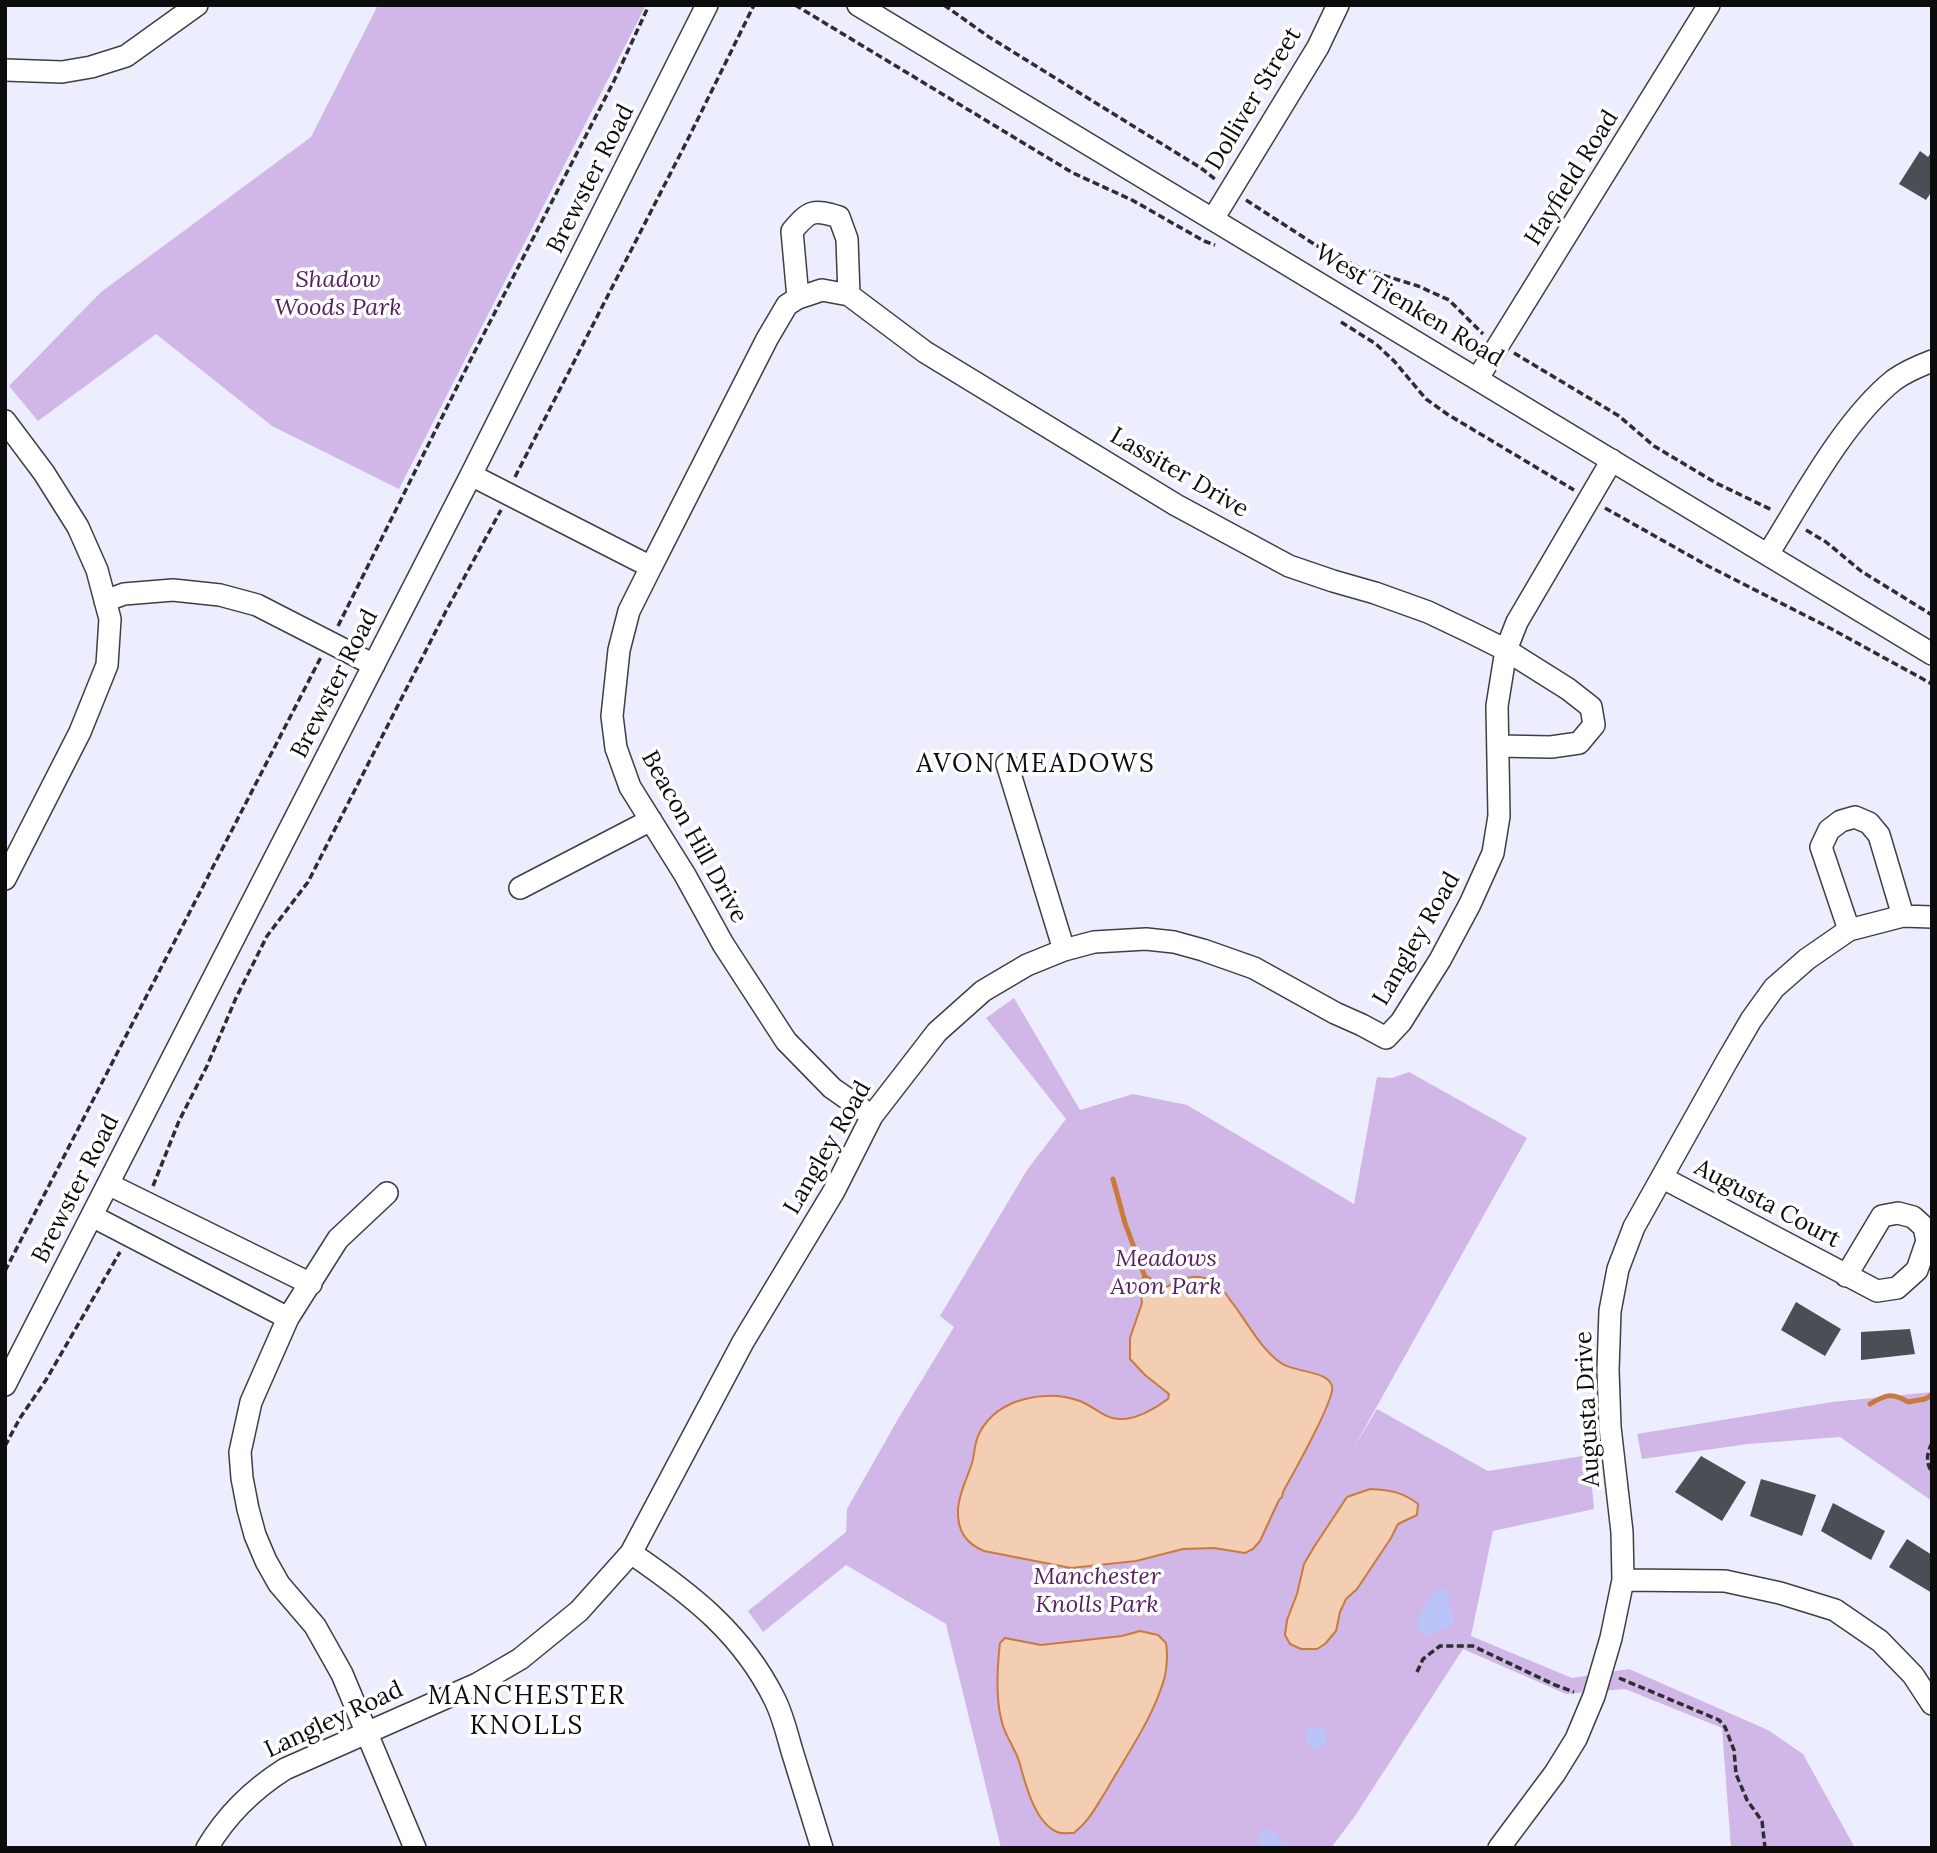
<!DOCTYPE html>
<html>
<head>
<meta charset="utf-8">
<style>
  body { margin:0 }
  #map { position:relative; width:1937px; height:1853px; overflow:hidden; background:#eceeff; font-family:Lora,serif }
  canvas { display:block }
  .frame { position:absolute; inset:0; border:7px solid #0c0c0c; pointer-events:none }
</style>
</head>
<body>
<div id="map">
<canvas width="1937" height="1853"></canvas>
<div class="frame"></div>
</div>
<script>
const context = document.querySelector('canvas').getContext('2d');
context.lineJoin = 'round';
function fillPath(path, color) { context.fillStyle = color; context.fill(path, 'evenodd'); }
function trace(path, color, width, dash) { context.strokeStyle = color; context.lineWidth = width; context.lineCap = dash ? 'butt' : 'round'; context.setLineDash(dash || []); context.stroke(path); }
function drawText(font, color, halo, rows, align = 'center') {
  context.font = font + ' Lora,serif'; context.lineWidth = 7; context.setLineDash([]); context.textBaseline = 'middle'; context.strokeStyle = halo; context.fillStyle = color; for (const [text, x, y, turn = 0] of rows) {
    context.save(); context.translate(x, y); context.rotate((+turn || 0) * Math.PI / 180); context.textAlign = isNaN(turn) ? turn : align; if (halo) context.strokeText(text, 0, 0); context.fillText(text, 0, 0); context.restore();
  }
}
const green = new Path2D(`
  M378,5H646L399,489L272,426L156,334L38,421L9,386L101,292L311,137Z
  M1014,998L1080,1110L1133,1094L1187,1105L1354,1204L1377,1077L1392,1078L1409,1072L1527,1138L1353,1449L1377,1409L1488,1471L1589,1455L1594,1509L1493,1531L1471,1636L1572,1678L1629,1669L1768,1730L1803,1754L1855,1848H1731L1722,1728L1625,1689L1566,1694L1463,1649L1355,1816L1331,1848H1001L946,1624L846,1565L763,1632L748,1611L846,1532L847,1509L898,1419L954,1327L940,1316L1027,1170L1066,1119L986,1018Z
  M1932,1392V1501L1840,1437L1748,1444L1642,1459L1637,1434L1832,1402Z`);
const sand = new Path2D(`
  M1440,1588L1448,1591L1450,1597L1449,1606L1455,1619L1450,1628C1435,1628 1427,1647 1416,1624C1422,1611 1427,1595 1440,1588Z
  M1305 1738a11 11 0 1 1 22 0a11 11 0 1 1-22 0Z
  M1262,1830C1274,1830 1281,1836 1283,1848H1261L1259,1837Z`);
const water = new Path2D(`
  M1146,1276C1155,1279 1155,1286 1162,1289C1171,1285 1182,1278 1192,1277C1200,1276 1210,1279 1217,1284C1224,1289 1228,1298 1234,1305C1248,1324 1261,1349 1281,1363C1295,1373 1327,1370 1332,1386C1336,1399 1291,1477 1283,1492L1282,1497L1279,1500L1260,1541L1253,1549L1245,1553L1214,1548L1183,1549L1136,1561L1071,1568L984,1551C965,1543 957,1530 958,1509C959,1493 967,1479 972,1463C975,1453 974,1442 980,1432C998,1398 1046,1389 1080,1401C1093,1406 1105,1419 1119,1419C1135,1420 1155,1409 1168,1399L1169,1394L1145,1375L1130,1359V1338L1142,1303L1140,1286L1143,1277Z
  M1370,1489C1390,1490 1403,1492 1418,1504L1417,1515L1398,1524L1391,1538L1357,1589L1346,1599L1340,1612L1336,1631L1325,1644L1317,1649H1301L1290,1644L1285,1635L1287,1620L1297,1594L1304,1564L1314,1547L1347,1497Z
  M1140,1631L1158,1635L1166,1643C1168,1655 1167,1665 1165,1676C1154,1717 1127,1754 1106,1791C1095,1808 1090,1820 1074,1833C1069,1833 1061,1834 1057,1832C1034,1822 1025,1782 1019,1761C1015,1749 1007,1738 1003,1726C995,1701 997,1669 1000,1643L1005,1638L1041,1645L1122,1636Z`);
const stream = new Path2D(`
  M1113,1179L1125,1223L1145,1277
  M1870,1404C1885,1395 1892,1392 1908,1402L1925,1399L1932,1395`);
const building = new Path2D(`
  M1920,151L1928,157L1932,151V191L1926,200L1899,184Z
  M1796,1302L1841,1329L1825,1356L1781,1330Z
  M1910,1329L1915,1354L1861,1360V1332Z
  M1701,1456L1746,1482L1722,1521L1675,1492Z
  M1761,1479L1816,1495L1802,1536L1750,1516Z
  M1833,1503L1885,1531L1871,1560L1821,1531Z
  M1907,1539L1932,1555V1593L1889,1567Z`);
const path = new Path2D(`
  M795,5L1073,173L1132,200L1204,241L1215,245
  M944,5L989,37L1201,168L1216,180
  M1246,200L1314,244L1360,268L1418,286L1449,300L1483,334
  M1341,322L1376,344L1394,361L1426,399L1447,414L1574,490
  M1514,353L1619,416L1654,446L1716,483L1772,510
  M515,477L687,141L754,5
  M1605,508L1708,566L1826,626L1932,684
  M1806,530L1826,542L1861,571L1932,615
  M338,626L474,353L614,81L649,5
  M153,1186L179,1121L207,1066L236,998L267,936L308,882L446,611L501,510
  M5,1271L321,657
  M1932,1443C1927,1453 1925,1462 1932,1472
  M5,1446L20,1418L46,1380L120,1252
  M1417,1672L1423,1659L1440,1646H1473L1555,1685L1574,1692
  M1619,1678L1719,1720L1725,1727L1734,1750L1736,1774L1747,1800L1762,1821L1765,1848`);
const minor = new Path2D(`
  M858,5L1932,654
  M5,70L62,72L91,67L126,56L197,5
  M1213,219L1318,47L1338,5
  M798,298L792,231C810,210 813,209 839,217L847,239L849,295
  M1478,378L1709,5
  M5,421L44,473L78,527L97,570L110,619L107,665L80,732L5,879
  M471,475L651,567L629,611L619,650L612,716L616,748L630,787L685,875L723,944L786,1041L832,1088L872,1116
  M1768,554C1802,500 1844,420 1894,380C1905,372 1919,366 1932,361
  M651,567L767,339L787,305L798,298L822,290L849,295L925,352L1176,505L1289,566L1333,581L1375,593L1428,612L1470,632L1506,650L1568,689L1591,707L1594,725L1579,743L1551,747L1498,746
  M105,601L124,594L173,590L220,595L257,605L374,665
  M1007,764L1064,950
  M520,888L651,820
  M1849,930L1821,847L1829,830L1841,821L1855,817L1869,823L1879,835L1903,916
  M1663,1178L1877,1291L1897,1288L1917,1270L1927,1241L1924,1227L1913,1217L1898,1213L1882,1216L1846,1276
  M108,1184L311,1284
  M387,1193L338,1239L288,1318L251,1402L240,1452L242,1478L248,1509L255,1535L266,1561L279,1584L315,1626L342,1674L415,1848
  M92,1216L288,1318
  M5,1385L471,475L707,5
  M631,1553C691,1594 742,1633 775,1700C783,1716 787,1734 792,1751C802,1783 812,1815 822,1848
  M1623,1580L1725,1581L1780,1593L1835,1610L1880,1641L1913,1675L1932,1704
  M207,1848C227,1814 252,1790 285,1769L477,1684L520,1659L579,1611L631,1553L743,1342L834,1191L872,1116L937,1032L983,991L1027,965L1064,950L1094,942L1146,939L1174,942L1203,950L1254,968L1335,1013L1362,1025L1386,1038L1401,1022L1440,960L1470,904L1493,853L1499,816L1497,706L1506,650L1517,622L1612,460
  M1499,1848L1555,1773L1576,1739L1594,1696L1611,1638L1623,1580L1622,1532L1610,1427L1608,1370L1610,1311L1618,1269L1634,1227L1727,1061L1751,1020L1774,988L1807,959L1849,930L1903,916L1932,917`);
const streetNames = [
  ["Dolliver Street",1254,99,-59],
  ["Hayfield Road",1572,178,-58],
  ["Brewster Road",591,179,-63],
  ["West Tienken Road",1409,306,31],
  ["Lassiter Drive",1179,473,30],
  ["Brewster Road",335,684,-63],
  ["Beacon Hill Drive",694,837,61],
  ["Langley Road",1417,939,-60],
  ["Langley Road",828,1148,-60],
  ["Brewster Road",76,1189,-63],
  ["Augusta Court",1767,1204,28],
  ["Augusta Drive",1588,1409,-93],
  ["Langley Road",334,1720,-25]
];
const parkNames = [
  ["Shadow",338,280],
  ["Woods Park",338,308],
  ["Meadows",1166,1259],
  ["Avon Park",1166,1287],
  ["Manchester",1097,1577],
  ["Knolls Park",1097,1605]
];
const neighbourhoodNames = [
  ["AVON MEADOWS",1036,765],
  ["MANCHESTER",527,1697],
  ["KNOLLS",527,1727]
];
fillPath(green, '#d1b7e7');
fillPath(sand, '#bac4f9');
fillPath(water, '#f4ceb2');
trace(water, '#c97b3b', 2);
trace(stream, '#c97b3b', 5);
fillPath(building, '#494f54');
trace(minor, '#3f3f3f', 24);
trace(path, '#2e2e2e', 3.5, [7, 3.5]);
trace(minor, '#fff', 21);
drawText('24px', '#0c0c0c', '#fff', streetNames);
drawText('italic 24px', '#571f62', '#fff', parkNames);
context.letterSpacing = '2px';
drawText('26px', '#0c0c0c', '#fff', neighbourhoodNames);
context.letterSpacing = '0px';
</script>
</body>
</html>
